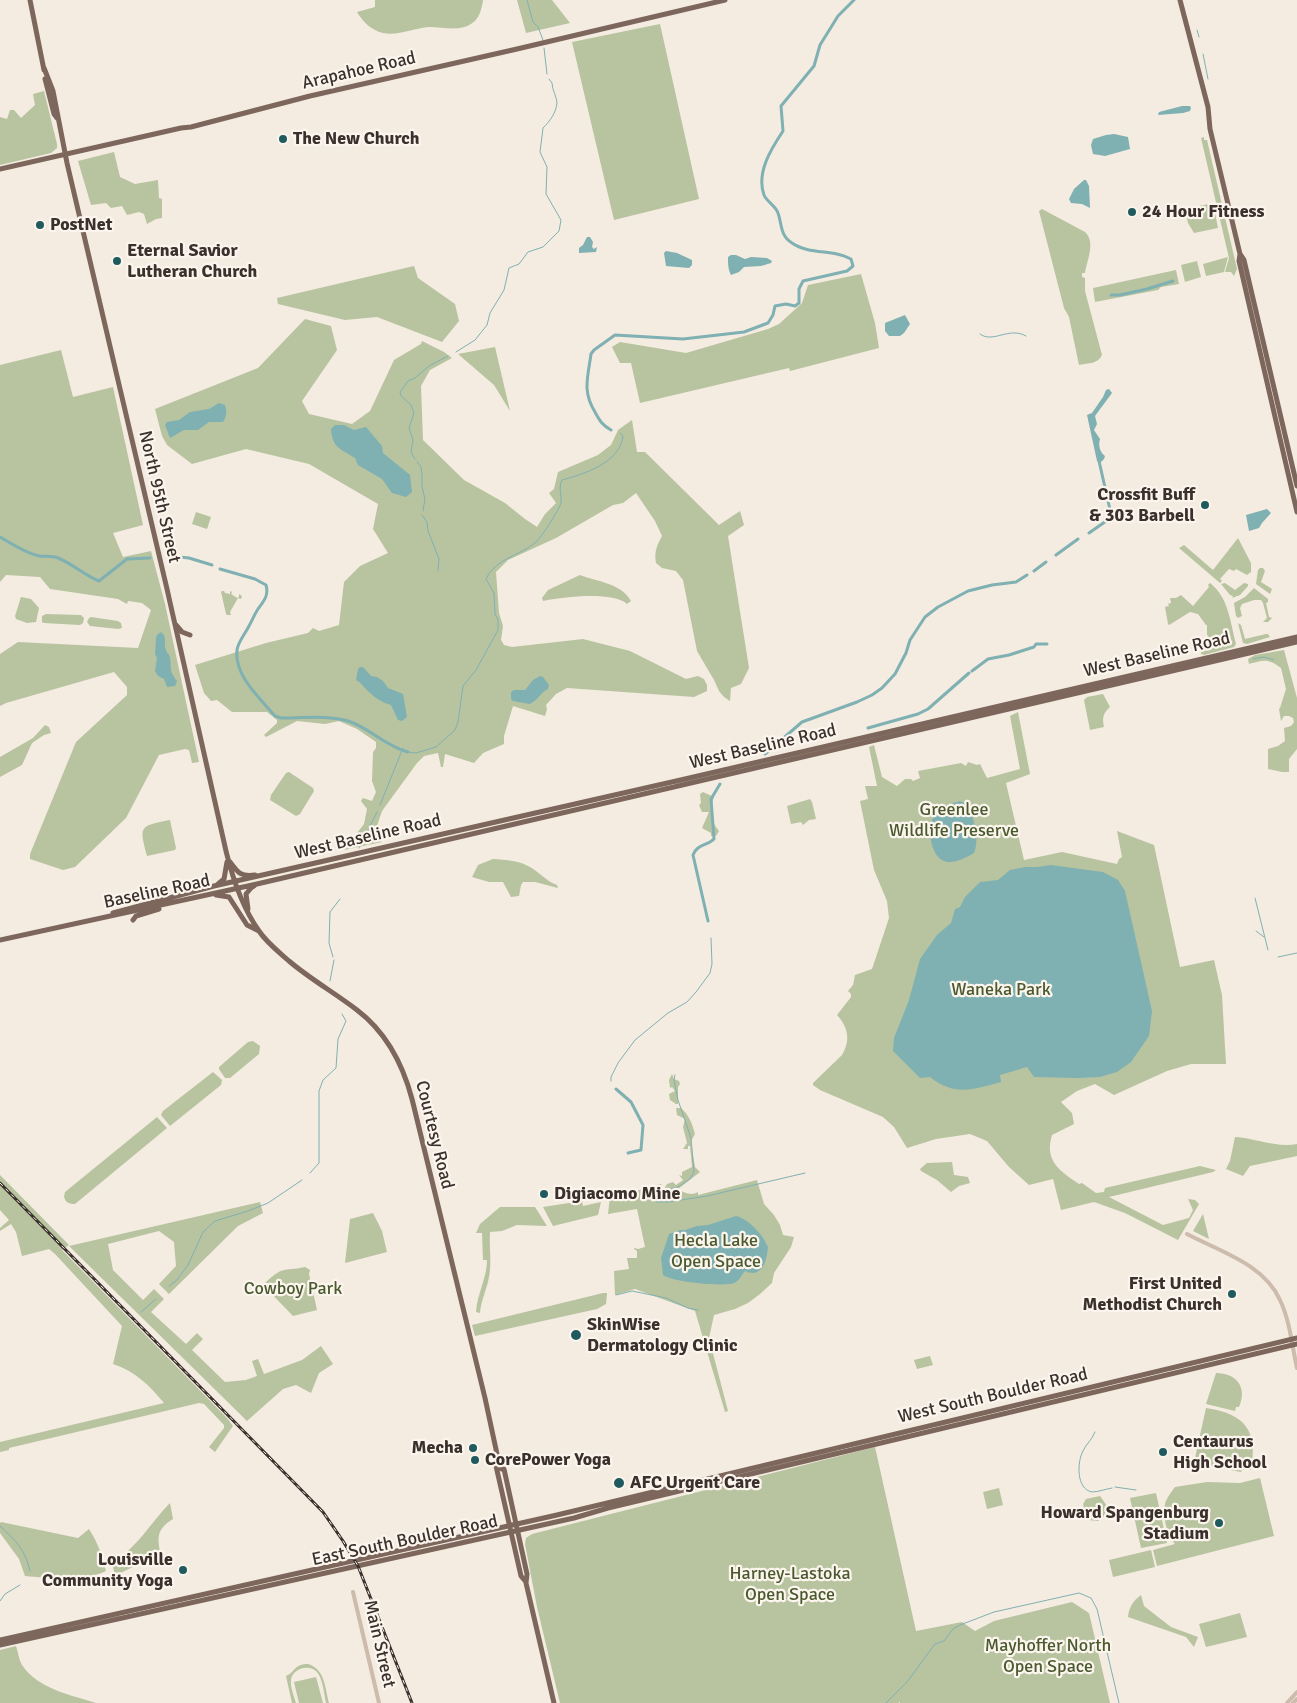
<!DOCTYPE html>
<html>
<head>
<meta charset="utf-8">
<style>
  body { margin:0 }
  canvas { display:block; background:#f4ebe1 }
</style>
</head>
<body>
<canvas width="1297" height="1703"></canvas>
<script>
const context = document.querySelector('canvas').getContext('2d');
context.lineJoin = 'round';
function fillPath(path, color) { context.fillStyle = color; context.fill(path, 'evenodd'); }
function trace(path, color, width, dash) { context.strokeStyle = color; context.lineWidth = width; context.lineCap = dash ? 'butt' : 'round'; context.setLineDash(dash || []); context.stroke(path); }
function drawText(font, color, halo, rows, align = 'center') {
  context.font = font + ' Signika,sans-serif'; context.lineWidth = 4.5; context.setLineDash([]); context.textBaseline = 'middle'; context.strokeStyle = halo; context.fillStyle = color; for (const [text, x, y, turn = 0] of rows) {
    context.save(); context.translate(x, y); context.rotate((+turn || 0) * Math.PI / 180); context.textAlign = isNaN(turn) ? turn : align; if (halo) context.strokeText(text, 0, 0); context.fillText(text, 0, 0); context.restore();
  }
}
const green = new Path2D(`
  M375,0H483V1C481,10 480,18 471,24C459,32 443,27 429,27C414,28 398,36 383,33C371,30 363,22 357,12L375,7Z
  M517,0H552L570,23L526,33Z
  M660,24L699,199L614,220L572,42Z
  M44,91L57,144V148L51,153L0,165V117L7,119L10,110H14L21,118L35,105L33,94Z
  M1204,137V140H1207L1237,269L1234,276L1231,272H1225L1229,258L1201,138Z
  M114,152L120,177L135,184L158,180L159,198L162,199V218L156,219L147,224L144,214L139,212L127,215L122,206L111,208L106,203L91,205L78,161Z
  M1213,203L1218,228L1194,233L1188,223L1185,209Z
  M1042,209L1085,232C1096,242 1087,260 1085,273H1082V277L1085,278V291L1102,355C1098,364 1089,363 1079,365L1069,317L1064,308L1039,211Z
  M1228,257L1224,272L1206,276L1203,264Z
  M1197,261L1201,277L1185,282L1181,265Z
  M414,266L418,278L455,304L459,321L442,342L377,317L345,320L278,304L277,298Z
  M1176,270L1179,284L1161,287L1158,290L1095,302L1093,288Z
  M861,274L875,323L879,348L790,371L789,368L640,403L631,363H620L612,347L620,342L686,353L768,329L779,324L802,303L808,285Z
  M305,319L331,326L337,350L302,401L309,414L352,424L370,411L394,360L421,344L422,341L444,352L452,358L430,370L421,386L423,440L464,480L505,503L525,519L537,527L545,514L556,503L549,493L554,489L558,472L598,455L611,445L618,430L632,420L637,452H645L719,525L740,511L744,525L728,536L749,668L741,684L731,688L730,701L724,697L719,691L714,680L697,651L683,580L676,571L662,568L656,563C654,552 657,545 662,536L655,521L636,493L623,503L613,505L556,538L508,560L496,572L499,613L503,626L501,640L504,645L512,647L583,639L630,651L686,679L698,676L704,679L707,685V691L694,697L567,688L556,694L546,705L547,709L545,716L513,706L504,736V744L483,753L474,763L445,754L443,767H441L438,753L424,756L417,763L382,811L377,826L382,842L344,850L364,824L367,809L361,801L363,798L372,801L376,792L372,781L373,752L376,748V742L357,729L339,721L325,724L297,721L266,737L264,735L277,723V720L267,712H232L217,700L211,701L204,693L195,665L266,643L308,633L313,628L319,631L339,625L344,582L360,566L388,553L373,529L378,504L309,464L246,449L192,464L167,445L162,436L155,409L258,368Z
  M495,347L510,411L494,385L458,354Z
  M61,350L73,397L113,387L143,525L113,533L123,557L151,551L165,604L199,762L192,763L189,750L185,749L159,755L126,818L75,867L63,870L30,859V854L76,742L127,695V687L114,672L6,703L0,706V654L18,642L138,648L151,610L142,603L128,601L127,604L118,599L50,589L40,577L6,575L0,582V365Z
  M196,512L211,517L207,529L192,524Z
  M1238,538L1251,563V572L1247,575L1236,569L1234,571L1229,569L1220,579L1222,581L1220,583L1179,548L1184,545L1213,570Z
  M1260,568H1263L1265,571L1261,582L1272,589L1270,594L1256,584L1258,570Z
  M580,575C598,582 621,583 631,601L627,604C613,591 562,597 543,601L542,598L548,590Z
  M1210,583C1229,598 1230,622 1236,644L1234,647L1204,655L1201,654V651L1210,650L1212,648L1207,634V625H1206L1198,614L1190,612L1169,625L1168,624L1165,607L1169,606L1168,604L1171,603L1170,598H1176L1181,595L1193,606L1209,587L1208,585Z
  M1225,583L1235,590L1244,583L1248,584V586L1240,595L1232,598L1233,596L1230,595L1221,584Z
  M1254,588L1268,599V602L1266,603L1269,617L1272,618L1268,622H1263L1267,618L1263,603L1261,600H1254L1242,604L1240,608L1242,616L1238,618L1236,616L1234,603L1245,597Z
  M222,591H224L225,593L230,594V591L232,592L231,594L237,598L239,597V594L242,596L241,599L238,598L230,612L231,615H227L226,614L221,592Z
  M21,597L31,599L39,608L36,622L27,623L16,619L15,616Z
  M46,614L81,615L84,618L83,623L80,625L44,623L42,622V616Z
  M91,617L118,621L121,623L122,628L118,629L90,626L87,622L89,618Z
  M1238,623L1241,625L1245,639L1266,634H1268L1270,637L1247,644L1243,643Z
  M1284,650L1297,698V749L1289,759V772H1282L1268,769V749L1278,746L1285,741L1284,728L1291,726L1294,722L1293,718L1289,716H1284L1281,721L1279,709L1280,708L1286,689L1281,668C1268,658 1264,660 1249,664L1248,659L1255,655Z
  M1103,694L1110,707C1103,713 1102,718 1104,727L1090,730L1084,700L1087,697Z
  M1018,712L1030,774L1006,783L1024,860L1062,852L1117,864L1119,859L1122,857L1117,831L1154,845L1180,967L1214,960L1222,995L1226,1064H1191L1167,1071L1114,1095L1095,1084L1077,1091L1061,1102L1072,1113L1074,1124L1052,1135C1044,1161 1060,1171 1079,1184L1082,1183L1096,1193L1104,1192L1105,1188L1200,1166L1216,1170L1213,1172L1109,1197L1163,1225L1189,1218L1193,1210L1188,1199L1195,1200L1199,1204L1178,1240L1125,1213L1094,1202L1061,1210L1053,1179L1029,1185L1009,1167L987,1141L970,1134L936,1139L907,1148L894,1127L883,1117L820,1090L813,1085V1083L842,1055C851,1040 848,1027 837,1015L851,997V994L848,991L853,985L855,975L872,969L889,918L887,901L874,870L860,801L868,799L865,786H877L869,747L874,745L882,777L897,786L905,779H911L913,781L920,778L918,771L961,763L966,766L968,762L977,765L980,764L987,778L1020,769L1010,716Z
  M45,725L49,727L51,733L44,735L32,743L22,765L0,777V757L33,738Z
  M289,772L313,788L314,791L300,814L296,816L270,800L271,795L286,773Z
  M703,792L714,797C709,811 710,820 719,831L716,836H711V833L702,828L709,812H702L699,805L701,803L700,794Z
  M810,799L812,802L816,819L809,820L803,825L801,822L791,824L787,806Z
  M170,820L176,848L175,850L147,856C139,826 139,826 170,820Z
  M493,859C505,860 517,860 528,866C539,871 544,880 557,885L558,888L535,882H523L521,885L519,896L511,897L503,882H489L472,877L478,865Z
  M253,1041L260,1046L259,1054L230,1078H225L219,1069V1067L248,1042Z
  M213,1072L222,1080L221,1085L170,1126L161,1115L163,1111Z
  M672,1074L674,1079L679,1081L680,1084L678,1087V1104H676L670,1100L669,1094L675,1091L672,1087L670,1088L669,1080Z
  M676,1108H681C689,1115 692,1123 695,1134L691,1141V1144L695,1167L700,1172L678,1189C684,1193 692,1196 698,1192V1195L757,1180L764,1204L774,1215L780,1225L783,1235L794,1237L791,1247L774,1273L772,1283L760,1294L748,1303L735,1309L714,1315L709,1338L728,1411L725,1412L695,1311L635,1289L615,1295L614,1271L629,1269L627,1258H637V1251L634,1249V1248L638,1249L645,1247L637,1209L608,1214L610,1196L625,1194L661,1184L663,1191L667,1184L673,1182L676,1185L683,1180L679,1175L682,1176V1172L692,1167L690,1146H688V1149H683L687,1143L683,1127L685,1119L677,1115Z
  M157,1117L167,1128L75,1204C69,1204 66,1203 64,1197L65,1192Z
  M1235,1137C1255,1138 1276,1148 1297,1144V1156L1250,1166L1243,1176L1226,1169L1230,1161Z
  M952,1162L954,1175L968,1177L970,1183L959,1186L951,1192L937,1180L921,1171L920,1169L927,1163Z
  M0,1175L69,1245L62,1250L227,1418L233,1426L215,1452L209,1447L224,1428V1425L204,1404L199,1403L9,1448V1450L0,1452V1442L164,1403C149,1385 135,1371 113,1364L122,1326L55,1254L49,1249L22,1256L16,1232L11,1224L0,1231V1228L9,1220L0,1210Z
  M582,1201L583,1206L601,1202L598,1215L553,1226L543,1207Z
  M260,1202L263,1213L238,1226L169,1294L159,1284L176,1266L174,1242L159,1231L108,1244L113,1270L143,1300L154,1289L164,1299L151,1312L186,1344L197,1333L203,1339L192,1350L225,1382L246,1380L257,1376L252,1361L258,1359L264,1374L302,1360L321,1346L333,1364L319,1373L311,1393L296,1385L283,1389L247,1421L69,1246Z
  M500,1207H535L547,1226L517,1225L502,1231L490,1232C489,1248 492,1262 489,1277C487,1289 481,1300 480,1313L476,1312C477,1294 487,1278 487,1260H483L482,1233H476L480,1224Z
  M373,1213L382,1231L387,1252L345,1263L350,1219Z
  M1203,1214L1209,1239L1193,1231Z
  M305,1267L310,1270L309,1274L317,1310L293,1316L264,1286V1284C284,1265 282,1272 305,1267Z
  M603,1293H607L606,1304L597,1309L475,1336L472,1325Z
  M930,1356L933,1365L917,1369L914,1360Z
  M1216,1373C1236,1373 1248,1387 1239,1407H1236L1235,1411L1206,1404Z
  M1206,1408C1246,1414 1258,1431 1251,1470H1242L1241,1472L1200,1464L1195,1458Z
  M875,1447L916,1631L962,1622L975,1631L994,1621L1072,1602L1089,1613L1110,1703H900V1702L898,1703H560L537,1607L525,1544L526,1538L532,1534Z
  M1260,1478L1274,1536L1157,1566L1153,1550L1175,1544C1167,1535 1161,1513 1166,1501C1168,1496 1172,1491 1175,1487L1207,1482L1240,1483Z
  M999,1488L1003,1505L987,1509L983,1492Z
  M1156,1493L1167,1543L1141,1548L1130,1498Z
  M1100,1496L1107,1506L1105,1516L1098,1521L1088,1520L1086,1516L1083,1504L1086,1499Z
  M170,1503L173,1519C153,1531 158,1543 163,1562L148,1559L115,1576L112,1562C136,1550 151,1522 170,1503Z
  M1,1522L78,1538L89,1529C98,1543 102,1555 106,1571C84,1582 49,1578 25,1576L19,1559L0,1533V1523Z
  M1151,1550L1155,1567L1113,1577L1109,1560Z
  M1141,1595L1144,1606L1171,1627L1198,1637L1194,1647L1186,1637L1128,1617C1129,1607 1133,1601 1141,1595Z
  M1240,1613L1247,1637L1206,1647L1199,1624Z
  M16,1646C18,1652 19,1660 22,1665C38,1689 71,1695 96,1703H0V1650Z
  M308,1664C325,1669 325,1688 329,1703H326C324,1694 323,1679 317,1672C309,1664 294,1668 291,1679C290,1687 294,1696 296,1703H292L286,1676C295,1673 293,1664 308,1664Z
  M316,1677L323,1703H299L294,1682Z`);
const water = new Path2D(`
  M1182,106H1190L1191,108L1190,111L1183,113L1158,115L1159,112Z
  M1114,134L1128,137L1130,149L1105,156L1093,154L1091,145L1093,139L1106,135Z
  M1084,180H1086L1089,186L1090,208L1082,204L1071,203L1069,199L1074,189Z
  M587,237H590L593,242L592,247L594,249L597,247L596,252L579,253V248L583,245Z
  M666,251L677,253L692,260V265L689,268L666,266L664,253Z
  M731,255H736L745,259L751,257L767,258L772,261L771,263L761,266L744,267L739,272L731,275C728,269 728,264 728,257Z
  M905,315L910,324L904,333L900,336H889L885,331V323Z
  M1109,389L1112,393L1095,416L1097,424L1094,430L1100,439C1098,446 1100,452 1105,456L1104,459L1100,463L1097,461L1087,415L1092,413L1103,397L1106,390Z
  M219,403L225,405C227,412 227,416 223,422H209L198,430H184L170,438L165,425L167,422L179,420L190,412L209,409Z
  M335,425H344L354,430L366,427L382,446L383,453L410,475L412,492L406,497L392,493L382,479L358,465L355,458C341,449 332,448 331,429Z
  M1267,509L1271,513L1262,523L1259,528L1249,531L1246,515Z
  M161,632C168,637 163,643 166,650C168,656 169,652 170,658C172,669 168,669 177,681L175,686L167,687L164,679L158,676L155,671L157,658L155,654L156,638L157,635Z
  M360,667H363L371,676L377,677L383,681L388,688L403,694L407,717L402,721L398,720L391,705C383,703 375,698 369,692C364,688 362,683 356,680L358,669Z
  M540,676L543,677L549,685L548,689C541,692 538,700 530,704L513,701L511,699V692L514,690H525L533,680Z
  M960,801L968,805C974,820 980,838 974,853C967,857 956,863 948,862C929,860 926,824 936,812C942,805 952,804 960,801Z
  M1051,865L1103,872L1118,880L1125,891L1152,1011L1149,1036L1131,1062L1117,1072L1100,1077L1077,1078L1034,1077L1027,1067L1000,1075L1001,1082C974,1089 955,1097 930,1077L920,1078L893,1051L894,1038L909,1000L920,959L937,935L951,923L955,909L960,907L965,897L980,882L998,880L1010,870L1025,867H1037Z
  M736,1216C749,1219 763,1235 768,1247C767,1256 765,1272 753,1273C750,1273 747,1272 745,1271C741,1276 739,1281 734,1283C723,1287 672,1282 663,1275L661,1258L669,1234L680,1230H685L697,1226L708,1225Z`);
const stream = new Path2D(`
  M527,0L533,22L538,27L543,40
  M1197,30L1199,37
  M544,48L547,74
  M1203,54L1208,79
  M980,334C993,344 1009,326 1026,336
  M456,352L475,340L487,325L490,313L504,290L509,268L519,264L528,252L543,247L559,231L561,220L546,194L547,167L540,152L543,128C550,121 556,113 557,103C557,97 552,90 552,83L549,79
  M415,459L411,452L413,440L409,428L414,413L411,405L401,396L400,392L408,381L415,378L429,366L448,356
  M417,462L421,467L422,475V487L425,499L423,511
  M422,515L427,522L428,531L439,559L438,571
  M1253,659L1264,657L1274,660
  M408,752L416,753L436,747L455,730L458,722L463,686L476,670L498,630V620L495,614L494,593L486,579C496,558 520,556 536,542C541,538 560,508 561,503C562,495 558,488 562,480C584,474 620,463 623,436L620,433
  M380,805L403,748
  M359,848L377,812
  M1255,898L1268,950
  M1256,931L1264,937
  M333,957L329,943L330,912L340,899
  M1278,957L1297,953
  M330,981L334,960
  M611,1081V1077L618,1063L635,1040L668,1013L687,1002L696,992L710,973L712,964L711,938
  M310,1173L319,1163V1091L323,1080L336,1068L338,1039L346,1021L342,1014
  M643,1197L678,1187L690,1179L694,1172L691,1138L678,1100L674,1080L675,1075
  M657,1202H668L707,1196L805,1173
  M169,1286L177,1280L188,1265L203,1232L215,1221L248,1211L268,1203L302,1180
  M616,1295L632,1291L666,1298L688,1308L698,1310
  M141,1312L156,1299
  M1095,1432C1092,1440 1086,1444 1083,1451C1077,1462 1076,1489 1092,1492C1098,1492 1106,1489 1112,1488
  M1115,1487L1136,1490
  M0,1526C16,1541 25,1549 30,1571
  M0,1601L5,1594L20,1585
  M886,1703L907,1682L935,1644L944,1641L953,1629L960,1625L994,1612L1079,1593L1091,1598L1097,1609L1119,1703`);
const canal = new Path2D(`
  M1111,295H1120L1147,289L1173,281
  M611,430C602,425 600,421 595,412C582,391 588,377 591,354L594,350L615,335L683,339L744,332L768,323L773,315L775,306L786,304L795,306L799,303V289L803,281L847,271L853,266L851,259C847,257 842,255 837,254C822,251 805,252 792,243C780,236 782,224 778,213C776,206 767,202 764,195C756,173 771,149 783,131L781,106L814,66L820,45L838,16L854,0
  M1089,533L1109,519L1111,514L1099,461
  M0,537C12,544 25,553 39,556C45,557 52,555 58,558C73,564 84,575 99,581L127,559L150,558
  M1056,555L1078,539
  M169,556L189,558L212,565
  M220,569L255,579L266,585C269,595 264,601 258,609C254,615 252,621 249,626C245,634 238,642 237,650C234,676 260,698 275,716L281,718C301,718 330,715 348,721C370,728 385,746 408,752
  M1034,571L1046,562
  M972,671L988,659L1009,655L1034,647L1036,644H1047
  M868,728L918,714L928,709L969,673
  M765,754L802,722L857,702L872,695L882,688L895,674L906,653L910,640L925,617L938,607L968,591L992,585L1016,582L1027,575
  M708,921L693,855C697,844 707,846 714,839L711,799L720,784
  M616,1089L631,1102L643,1125L641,1150L628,1153`);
const minor = new Path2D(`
  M1187,1234C1219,1251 1264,1264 1280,1300C1290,1321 1292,1346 1297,1368
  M353,1592L379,1703
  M1287,1703L1297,1692
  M1293,1703L1297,1699`);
const major = new Path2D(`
  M30,0L44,70
  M1180,0L1208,107L1210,129L1240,254L1244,260L1297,486
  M44,68L53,91L67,163L167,589L226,851C233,880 242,907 259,931C267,943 279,952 289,961C310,979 335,993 357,1010C386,1032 403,1065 412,1099L485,1398L500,1468L504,1470
  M45,79L54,114L57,118
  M0,169L181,128L191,127L310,96L517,49L725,0
  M1240,254L1239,261L1297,512
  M176,625L182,632L190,635
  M230,862C238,873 241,877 255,875
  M217,885L224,879L227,862
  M216,895L229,897L247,925L259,931
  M248,909L246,894L251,888L254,886
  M113,913L214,886L685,779L1297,637
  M133,920L136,916L159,909
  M0,940L257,884L1297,642
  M498,1458L496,1466L521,1576L526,1582
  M504,1469L527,1574L526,1583L554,1703
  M0,1640L557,1515L1297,1338
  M0,1645L574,1518L608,1508L1297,1344`);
const rail = new Path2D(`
  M0,1183L323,1512L343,1541L358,1566L412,1703`);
const markers = [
  [283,139,5,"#1f5a5e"],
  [1132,212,5,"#1f5a5e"],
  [40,225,5,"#1f5a5e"],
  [117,261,5,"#1f5a5e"],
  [1205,505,5,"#1f5a5e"],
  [544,1194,5,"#1f5a5e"],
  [1232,1294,5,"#1f5a5e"],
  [576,1335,6,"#1f5a5e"],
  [473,1448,5,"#1f5a5e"],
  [1163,1452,5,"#1f5a5e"],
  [475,1460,5,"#1f5a5e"],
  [619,1483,6,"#1f5a5e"],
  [1219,1523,5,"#1f5a5e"],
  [183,1570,5,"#1f5a5e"]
];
const streetNames = [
  ["Arapahoe Road",359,71,-13],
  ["North 95th Street",159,497,77],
  ["West Baseline Road",1157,655,-13],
  ["West Baseline Road",763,747,-13],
  ["West Baseline Road",368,837,-13],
  ["Baseline Road",157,892,-12],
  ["Courtesy Road",434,1135,76],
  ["West South Boulder Road",993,1396,-13],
  ["East South Boulder Road",405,1541,-12],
  ["Main Street",379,1644,77]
];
const poiNames = [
  ["The New Church",293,139],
  ["24 Hour Fitness",1142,212],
  ["PostNet",50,225],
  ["Eternal Savior",127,251],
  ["Lutheran Church",127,272],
  ["Crossfit Buff",1195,495,"right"],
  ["& 303 Barbell",1195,516,"right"],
  ["Digiacomo Mine",554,1194],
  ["First United",1222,1284,"right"],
  ["Methodist Church",1222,1305,"right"],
  ["SkinWise",587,1325],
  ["Dermatology Clinic",587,1346],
  ["Centaurus",1173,1442],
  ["High School",1173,1463],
  ["Mecha",463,1448,"right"],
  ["CorePower Yoga",485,1460],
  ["AFC Urgent Care",630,1483],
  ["Howard Spangenburg",1209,1513,"right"],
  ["Stadium",1209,1534,"right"],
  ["Louisville",173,1560,"right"],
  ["Community Yoga",173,1581,"right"]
];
const parkNames = [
  ["Greenlee",954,810],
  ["Wildlife Preserve",954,831],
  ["Waneka Park",1001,990],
  ["Hecla Lake",716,1241],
  ["Open Space",716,1262],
  ["Cowboy Park",293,1289],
  ["Harney-Lastoka",790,1574],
  ["Open Space",790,1595],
  ["Mayhoffer North",1048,1646],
  ["Open Space",1048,1667]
];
fillPath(green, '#b8c4a0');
fillPath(water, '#7fb0b2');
trace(stream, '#7fb0b2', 1);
trace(canal, '#7fb0b2', 3);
trace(minor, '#cdbbac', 4);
trace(major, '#7d675c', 5);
trace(rail, '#3b302b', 3);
trace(rail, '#fbf5ee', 1, [4]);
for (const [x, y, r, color] of markers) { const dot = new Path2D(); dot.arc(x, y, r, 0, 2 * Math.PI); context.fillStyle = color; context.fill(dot); trace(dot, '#fbf5ee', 2); }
drawText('18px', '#3b302b', '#fbf5ee', streetNames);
drawText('bold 18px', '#3b302b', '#fbf5ee', poiNames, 'left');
drawText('18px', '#4a5a2e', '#fbf5ee', parkNames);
</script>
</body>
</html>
